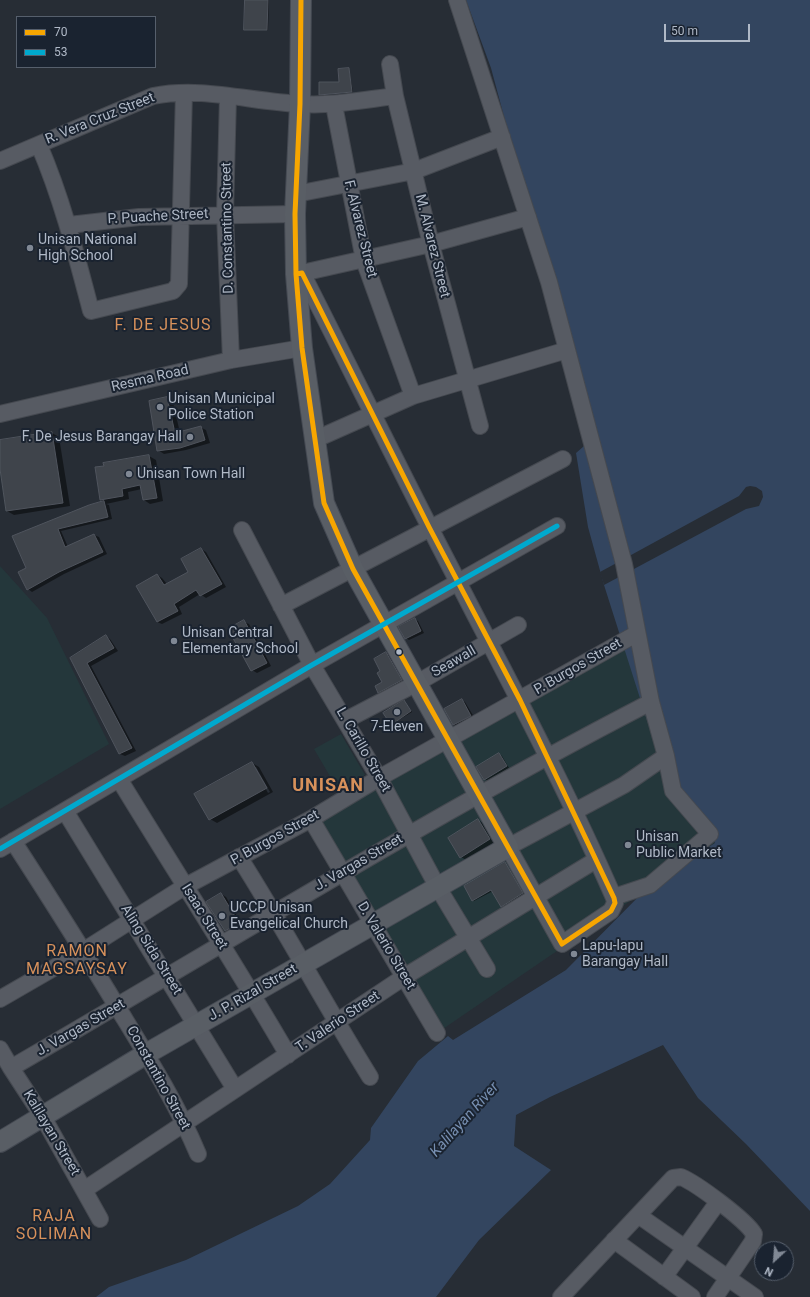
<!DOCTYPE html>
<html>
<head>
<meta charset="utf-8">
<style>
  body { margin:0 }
  #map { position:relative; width:810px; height:1297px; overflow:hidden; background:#272d35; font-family:Roboto,sans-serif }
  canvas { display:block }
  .legend { position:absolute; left:16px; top:16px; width:140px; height:52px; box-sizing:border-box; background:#1a2330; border:1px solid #565f6c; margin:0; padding:5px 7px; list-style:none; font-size:12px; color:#b0b9c7 }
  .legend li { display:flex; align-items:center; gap:8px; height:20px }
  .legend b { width:20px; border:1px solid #565f6c }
  .north { position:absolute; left:754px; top:1241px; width:40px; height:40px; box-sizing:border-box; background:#1a2330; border:1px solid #565f6c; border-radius:50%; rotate:206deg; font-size:11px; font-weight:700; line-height:16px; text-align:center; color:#b0b9c7 }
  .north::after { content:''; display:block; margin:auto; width:14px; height:18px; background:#808894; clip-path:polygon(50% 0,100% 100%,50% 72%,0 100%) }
  .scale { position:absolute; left:664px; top:24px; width:86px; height:18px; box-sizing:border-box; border:2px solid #b0b9c7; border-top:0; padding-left:5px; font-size:12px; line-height:14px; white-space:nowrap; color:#b0b9c7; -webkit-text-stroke:3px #1a2330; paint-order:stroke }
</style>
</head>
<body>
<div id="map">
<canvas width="810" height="1297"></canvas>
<ul class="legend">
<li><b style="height:5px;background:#f7a600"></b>70</li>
<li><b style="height:5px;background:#00a9ce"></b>53</li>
</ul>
<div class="north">N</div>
<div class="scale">50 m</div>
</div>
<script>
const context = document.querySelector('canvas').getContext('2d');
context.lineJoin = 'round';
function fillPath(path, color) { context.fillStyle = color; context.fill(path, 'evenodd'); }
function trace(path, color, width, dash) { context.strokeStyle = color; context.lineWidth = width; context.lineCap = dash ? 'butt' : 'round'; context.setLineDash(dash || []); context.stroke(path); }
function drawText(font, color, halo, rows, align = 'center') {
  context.font = font + ' Roboto,sans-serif'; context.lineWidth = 4; context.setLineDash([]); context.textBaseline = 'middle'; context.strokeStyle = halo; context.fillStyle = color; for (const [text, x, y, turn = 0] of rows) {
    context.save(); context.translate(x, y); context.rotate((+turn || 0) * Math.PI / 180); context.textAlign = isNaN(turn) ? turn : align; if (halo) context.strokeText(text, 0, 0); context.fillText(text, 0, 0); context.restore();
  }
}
const green = new Path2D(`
  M0,566L47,618L109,744L0,809Z
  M636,634L715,843L437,1033L311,819Z
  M341,734L365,775L338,790L314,749Z`);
const water = new Path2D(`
  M466,0H810V1211L746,1144L698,1098L663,1045L550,1097L516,1115L514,1146L551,1170L479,1240L436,1297H96L109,1287L186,1260L298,1206L330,1184L370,1140L371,1128L418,1061L448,1036L453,1040L566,970L650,885L715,843L710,834L673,791L652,736L604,585L588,527L576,453L591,440L491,68Z`);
const pier = new Path2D(`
  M750,486L756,487L762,491L763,497L759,506L746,509L604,585L600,572L739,496L746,487Z`);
const shadow = new Path2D(`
  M246,0H269L268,30H247Z
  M349,69L353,92L320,94L340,83Z
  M167,398L173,402L180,433L200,427L206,430L210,443L186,450L164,454L158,450Z
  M52,433L59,437L70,506L14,515L7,511L0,463V441Z
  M149,456L156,460L163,501L150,504L144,500L142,489L128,492L129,499L106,504L109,505L112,519L61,531L68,547L94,535L99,537L107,554L64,574L32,592L28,589L27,568L14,537L89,506L105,502L101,500L105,464Z
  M201,549L206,552L226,587L206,598L200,594L179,607L182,614L162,624L157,622V575L162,578L167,584L189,572Z
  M415,619L418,621L424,633L409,640L406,638Z
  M244,622L249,624L271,666L257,673L252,670Z
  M106,636L110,639L118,651L91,666L136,751L125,756L120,754L71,659Z
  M386,653L389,655L404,682L381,693L379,692L383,683L381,671Z
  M462,700L465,702L474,717L457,727L454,725L445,709Z
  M405,702L412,712L392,724Z
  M499,754L502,756L509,768L488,781L485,779Z
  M252,763L259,767L273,792L217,823L210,819ZM254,767H256L270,792L268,793Z
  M478,820L483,823L495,842L466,860L461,857L449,839Z
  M506,864L524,894L504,907L493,891L474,901L473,900Z
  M221,894L226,897L243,926L230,934L225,931Z`);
const building = new Path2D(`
  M245,0H268L267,30H244Z
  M349,68L352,92L319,95V82H339L338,69Z
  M167,397L175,433L201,426L205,440L180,448L157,451L149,401Z
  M52,432L63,503L6,511L0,469V440Z
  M149,455L157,498L143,500L140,485L122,489L123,496L100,500L95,467L104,466L103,463Z
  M104,501L108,517L58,529L65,547L94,534L103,552L59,572L27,590L18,572L26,568L12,536L89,505Z
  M201,548L222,584L200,596L196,590L174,604L178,611L157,622L136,586L157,574L164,585L188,572L181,559Z
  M415,618L421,631L405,639L398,627Z
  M244,620L267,663L251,671L228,629Z
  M106,635L114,648L87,663L132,748L119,754L70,658Z
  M386,652L402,680L378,693L375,686L382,682L377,673L380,671L374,659Z
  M462,699L471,716L453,725L444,709Z
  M404,700L411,711L391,725L383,713Z
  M499,753L507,766L484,780L476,767Z
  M252,762L267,788L209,820L194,794Z
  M478,819L490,839L460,858L448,838Z
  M505,862L523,893L501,907L491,890L472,901L464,886Z
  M221,893L239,923L225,931L206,902Z`);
const minor = new Path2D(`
  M457,0L549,282L624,564L651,702L666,756L673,791L710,834L650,885L614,897
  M390,64L395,96L431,244L480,426
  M228,96L225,214L231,360
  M334,105L364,260L413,396
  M39,145C62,199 76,254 91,311L173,291L179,284L184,93
  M0,161L153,96C202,86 252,102 301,104C333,106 363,100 395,96
  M296,194L414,171L502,137
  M69,225L139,217L295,214
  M302,273L431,244L528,217
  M296,274L302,273C354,375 404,479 457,580C511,685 567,790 614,898L615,903L611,911L562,944L508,847L624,785L666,756
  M0,414L231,360L302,348
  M314,440L413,396L567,350
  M242,530L312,665L379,778L437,886L487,969
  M281,606L563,459
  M346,720L417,683L518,625
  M119,779C175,871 234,962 288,1055
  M65,811L235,1089
  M311,819L437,1033
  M13,841C50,898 86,955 121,1013C149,1059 177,1104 198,1154
  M0,849L312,665L557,526
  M239,857C285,929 325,1005 370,1077
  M0,999L83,951L184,887L311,819L379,778L636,634
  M0,1049L11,1068L43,1117L100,1219
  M11,1068C223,945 432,815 651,702
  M84,1190L404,977L596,860
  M638,1215L755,1297
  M614,1240L692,1297
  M664,1277L718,1202
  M561,1297L673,1178L681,1177C696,1183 746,1220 754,1234L753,1241L715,1297`);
const major = new Path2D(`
  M0,1142L146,1054L508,847L353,569L324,503L302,348L296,274L295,214L300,104L301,0`);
const bus1 = new Path2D(`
  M296,274L302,273L429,527L520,700L614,898L615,903L611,911L562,944L353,569L324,503L302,348L296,274L295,214L300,104L301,0`);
const bus2 = new Path2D(`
  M0,849L312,665L557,526`);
const markers = [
  [30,248,4,"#808894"],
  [160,407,4,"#808894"],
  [190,437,4,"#808894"],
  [129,474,4,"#808894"],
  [174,641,4,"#808894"],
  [399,652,3.5,"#b0b9c7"],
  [397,712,4,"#808894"],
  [628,845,4,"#808894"],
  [222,916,4,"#808894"],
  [574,954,4,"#808894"]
];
const streetNames = [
  ["R. Vera Cruz Street",100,119,-22],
  ["P. Puache Street",158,217,-3],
  ["D. Constantino Street",228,228,-91],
  ["F. Alvarez Street",360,229,76],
  ["M. Alvarez Street",432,246,76],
  ["Resma Road",150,379,-13],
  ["Seawall",454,662,-30],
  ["P. Burgos Street",578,667,-30],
  ["L. Carillo Street",363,750,60],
  ["P. Burgos Street",275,838,-29],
  ["J. Vargas Street",359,863,-30],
  ["Isaac Street",204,917,58],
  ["D. Valerio Street",386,946,59],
  ["Aling Sida Street",151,950,58],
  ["J. P. Rizal Street",253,993,-30],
  ["T. Valerio Street",338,1022,-34],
  ["J. Vargas Street",81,1028,-30],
  ["Constantino Street",158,1078,61],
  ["Kalilayan Street",51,1133,59]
];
const poiNames = [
  ["Unisan National",38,240],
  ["High School",38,256],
  ["Unisan Municipal",168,399],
  ["Police Station",168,415],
  ["F. De Jesus Barangay Hall",182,437,"right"],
  ["Unisan Town Hall",137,474],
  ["Unisan Central",182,633],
  ["Elementary School",182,649],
  ["7-Eleven",397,727,"center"],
  ["Unisan",636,837],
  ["Public Market",636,853],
  ["UCCP Unisan",230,908],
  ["Evangelical Church",230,924],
  ["Lapu-lapu",582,946],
  ["Barangay Hall",582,962]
];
const waterNames = [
  ["Kalilayan River",465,1120,-48]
];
const quarterNames = [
  ["F. DE JESUS",163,326],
  ["RAMON",77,952],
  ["MAGSAYSAY",77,970],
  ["RAJA",54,1217],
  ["SOLIMAN",54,1235]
];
const districtNames = [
  ["UNISAN",328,786]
];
fillPath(green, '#24373b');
fillPath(water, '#33455f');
fillPath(pier, '#272d35');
fillPath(shadow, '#0007');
fillPath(building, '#3f444b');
trace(building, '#4f545d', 1);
trace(minor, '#454950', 18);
trace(major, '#444952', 22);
trace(minor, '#575b63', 16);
trace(major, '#595e65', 20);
trace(bus1, '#f7a600', 5);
trace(bus2, '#00a9ce', 5);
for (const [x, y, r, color] of markers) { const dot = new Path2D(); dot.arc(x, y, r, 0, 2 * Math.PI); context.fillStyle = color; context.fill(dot); trace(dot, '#1a2330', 1.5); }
drawText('14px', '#b0b9c7', '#1a2330', streetNames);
drawText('14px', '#b0b9c7', '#1a2330', poiNames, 'left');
drawText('italic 15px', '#778fb1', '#1a2330', waterNames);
context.letterSpacing = '1px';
drawText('16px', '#d7915b', '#1a2330', quarterNames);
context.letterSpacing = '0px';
context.letterSpacing = '1px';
drawText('bold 18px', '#d7915b', '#1a2330', districtNames);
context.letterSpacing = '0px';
</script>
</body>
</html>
